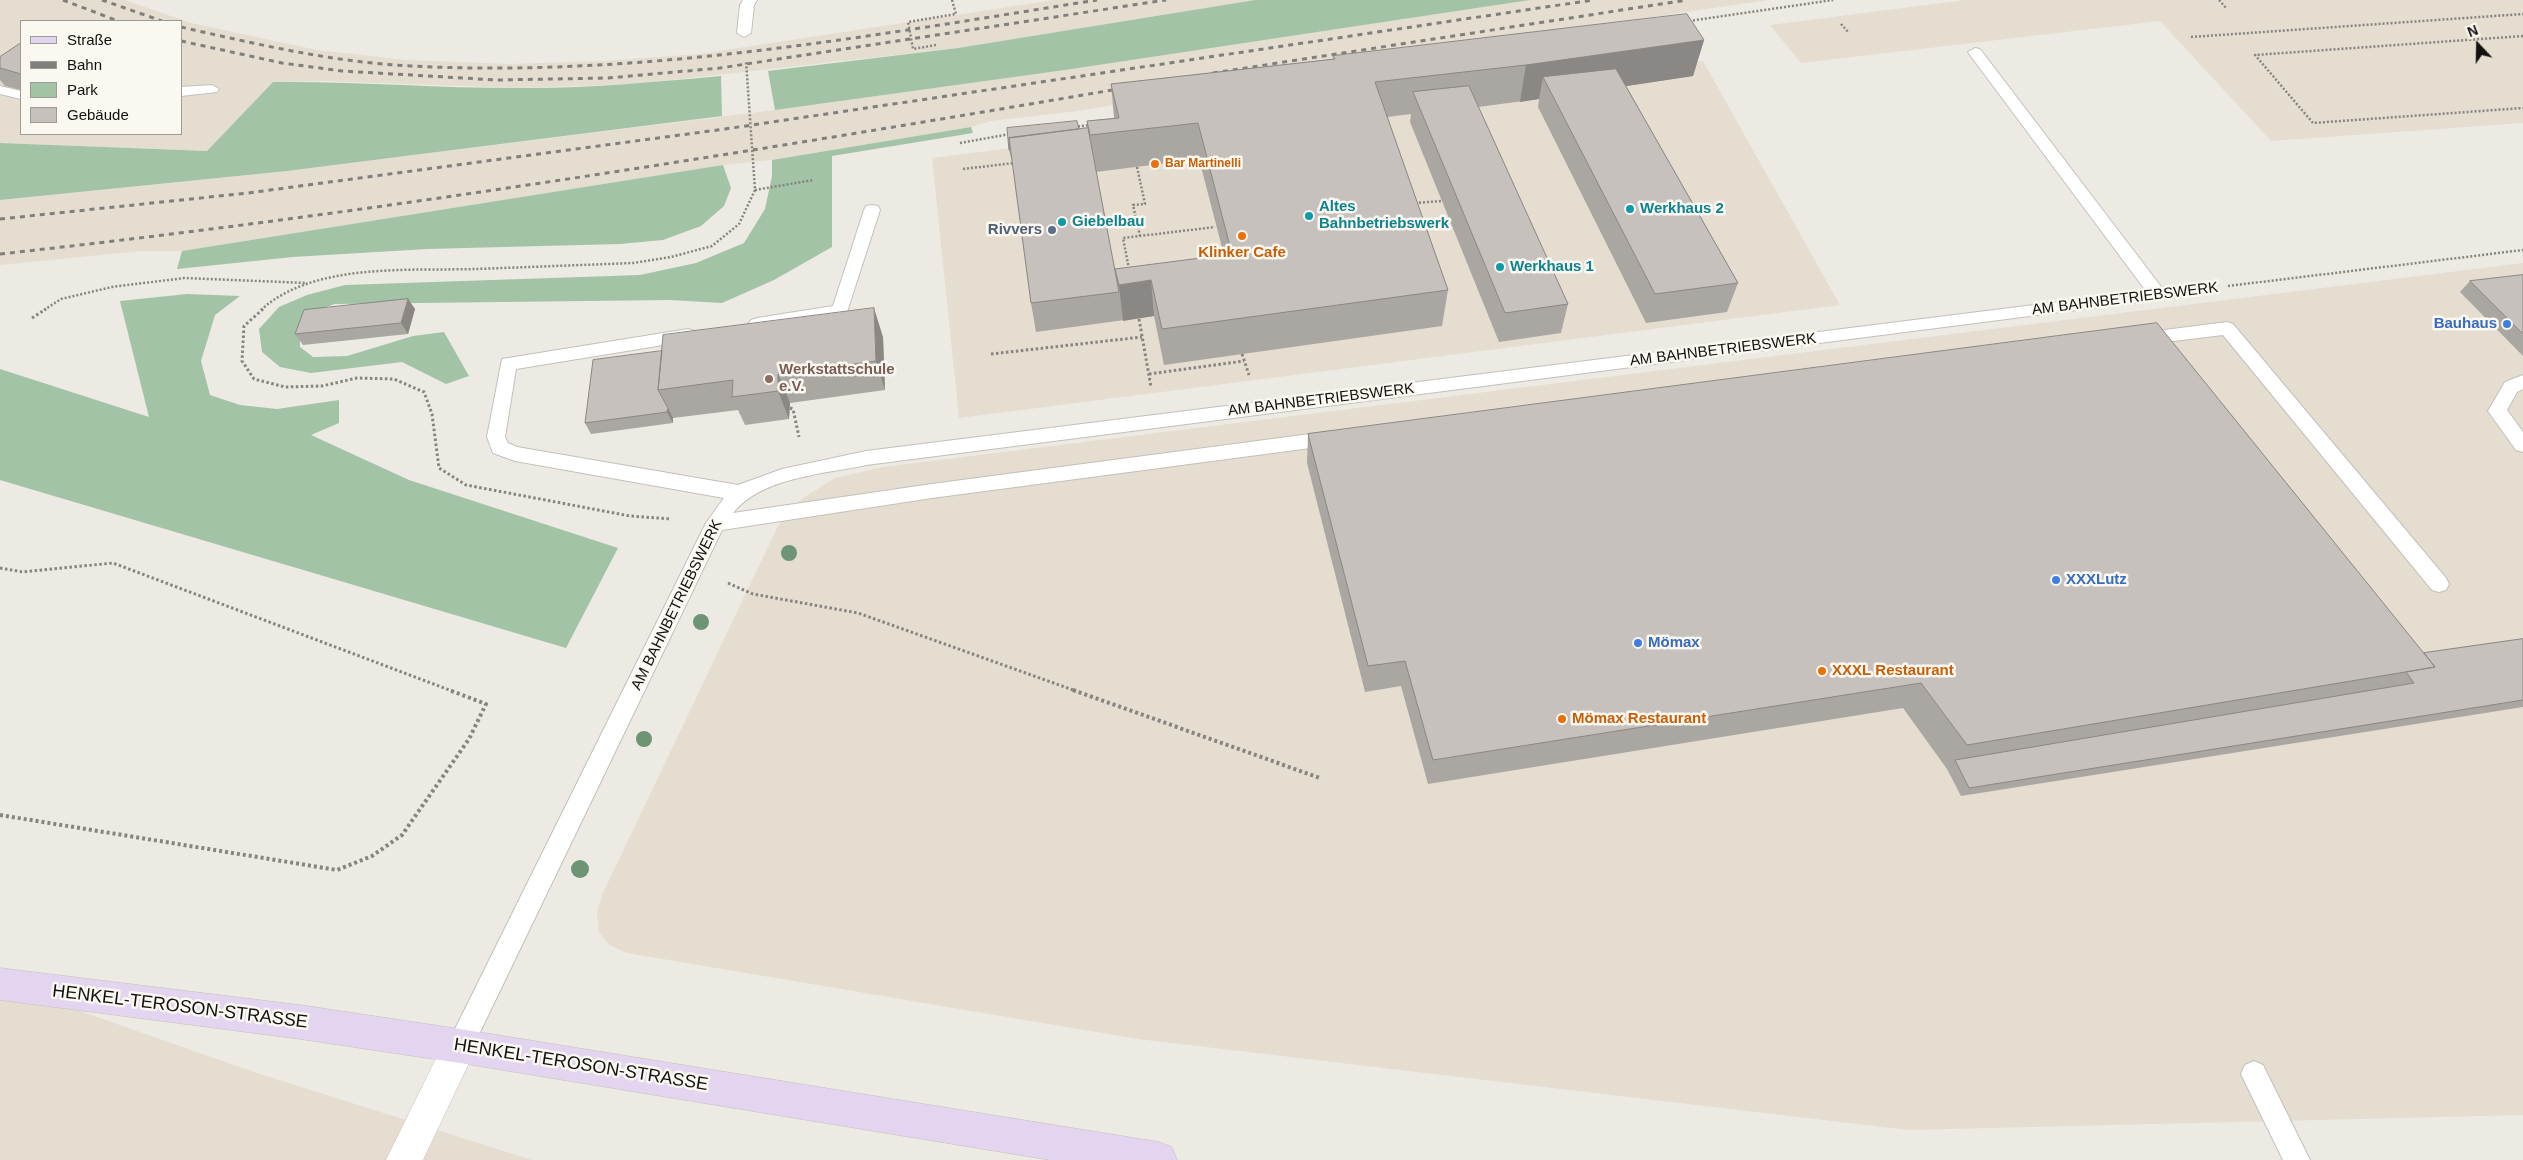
<!DOCTYPE html>
<html>
<head>
<meta charset="utf-8">
<style>
  body { margin:0 }
  #map { position:relative; width:2523px; height:1160px; overflow:hidden; background:#edeae4; font-family:Arial,sans-serif }
  canvas { display:block }
  .legend { position:absolute; left:20px; top:20px; width:162px; height:115px; box-sizing:border-box; background:#fbf7f1; border:1px solid #9e9b97; margin:0; padding:6px 9px; list-style:none; font-size:15px; color:#12110f }
  .legend li { display:flex; align-items:center; gap:10px; height:25px }
  .legend b { width:25px; border:1px solid #9e9b97 }
  .north { position:absolute; left:2453px; top:20px; width:50px; height:50px; -webkit-text-stroke:4px #fbf7f1; paint-order:stroke; rotate:339deg; font-size:14px; font-weight:700; line-height:20px; text-align:center; color:#12110f }
  .north::after { content:''; display:block; margin:auto; width:18px; height:22px; background:#12110f; clip-path:polygon(50% 0,100% 100%,50% 72%,0 100%) }
</style>
</head>
<body>
<div id="map">
<canvas width="2523" height="1160"></canvas>
<ul class="legend">
<li><b style="height:6px;background:#e3d4ef"></b>Straße</li>
<li><b style="height:6px;background:#817f7b"></b>Bahn</li>
<li><b style="height:14px;background:#a2c3a5"></b>Park</li>
<li><b style="height:14px;background:#c6c1bc"></b>Gebäude</li>
</ul>
<div class="north">N</div>
</div>
<script>
const context = document.querySelector('canvas').getContext('2d');
context.lineJoin = 'round';
function fillPath(path, color) { context.fillStyle = color; context.fill(path, 'evenodd'); }
function trace(path, color, width, dash) { context.strokeStyle = color; context.lineWidth = width; context.lineCap = dash ? 'butt' : 'round'; context.setLineDash(dash || []); context.stroke(path); }
function drawText(font, color, halo, rows, align = 'center') {
  context.font = font + ' Arial,sans-serif'; context.lineWidth = 5; context.setLineDash([]); context.textBaseline = 'middle'; context.strokeStyle = halo; context.fillStyle = color; for (const [text, x, y, turn = 0] of rows) {
    context.save(); context.translate(x, y); context.rotate((+turn || 0) * Math.PI / 180); context.textAlign = isNaN(turn) ? turn : align; if (halo) context.strokeText(text, 0, 0); context.fillText(text, 0, 0); context.restore();
  }
}
const built = new Path2D(`
  M0,0H125L191,23L317,50L405,60L508,64L604,61L699,54L1054,0H1255L958,48L636,84L517,88L323,81L273,82L207,151L0,143ZM21,21H181V134H21Z
  M1530,0H1769L1665,15L1078,111L991,121L971,127L772,160L723,165L182,251H140L0,265V200L287,171L775,110L1065,70Z
  M1965,0H2523V123L2271,141L2160,21L1801,63L1770,25Z
  M1703,61L1840,305L959,418L932,158Z
  M2523,263V1115L1908,1130L1138,1039L627,953L609,945L599,932L597,913L602,895L778,526L789,510L803,498L835,478L883,467Z
  M0,983L254,1072L532,1160H0Z`);
const green = new Path2D(`
  M1255,0H1530L1065,70L775,110L768,71L958,48Z
  M721,76L722,116L287,171L0,200V143L207,151L273,82C354,81 435,88 516,88C584,89 653,82 721,76Z
  M971,127L973,133L832,156V247L774,280L722,303L670,300L335,304C306,314 300,315 300,347L313,357L347,356L413,336L444,332L469,376L446,384L402,362L311,373L280,367L262,352L259,329L279,307L307,295L345,285L640,275L696,263L744,243L765,209L772,176V160Z
  M723,165L731,188L724,206L701,226L663,240L620,244L427,249L293,257L177,269L182,251Z
  M187,294L240,296L215,315L201,361L210,395L240,405L277,409L339,400V423L311,435L409,480L618,548L566,648L0,480V369L149,417L120,301Z`);
const pathFar2 = new Path2D(`
  M2219,0L2227,9
  M1689,21L1833,0
  M1841,24L1849,33
  M2523,36L2255,55L2313,123L2523,108
  M2191,37L2523,14
  M936,45L913,49L908,22L956,14L952,0
  M1074,127L1090,125
  M960,143L1010,134
  M1137,167L1145,204L1133,205L1140,236
  M963,169L1014,163
  M755,190L813,180
  M1415,203L1442,201
  M1129,269L1123,238L1215,227
  M2228,286L2523,250
  M44,310L61,299L112,287L184,278L307,283
  M261,310C313,262 411,271 477,269C529,267 581,265 633,263L671,257L712,246L739,224L755,190L746,61`);
const pathFar1 = new Path2D(`
  M263,309L244,326L242,361L254,379L285,387L322,386L357,378L394,379L424,392L432,414L439,468L466,485L630,516L671,519
  M32,318L46,309
  M1139,319L1151,387
  M991,354L1142,337
  M1242,354L1249,375
  M1149,374L1244,361
  M790,408L793,409L799,437
  M0,568L23,572L113,563L452,691
  M728,583L753,594L858,613L1076,691`);
const path = new Path2D(`
  M1073,690L1320,778
  M0,815L337,870L372,856L402,835L469,739L486,704L449,690`);
const lane = new Path2D(`
  M743,0H757L754,5L751,33L744,37L737,33L740,5Z
  M1975,48L1980,49L2162,288L2196,284L2202,286L2204,290L2202,294L866,465C825,474 761,477 733,513L932,484L1333,431L1340,433L1342,438L1340,443L1333,445L932,498L722,530L469,1055L460,1058L451,1055L448,1046L451,1037L706,523L724,498L515,461L493,453L487,437L502,359L688,329L694,331L697,335L694,339L688,341L516,369L505,437L508,443L517,447L738,485L782,469L866,451L2146,291L1970,55L1968,52Z
  M212,85L219,89L217,92L181,96V87Z
  M0,86L21,91V99L0,94Z
  M872,205L878,206L880,210L846,315L757,330L751,328L748,324L751,320L757,318L833,306L864,210L866,206Z
  M2227,322L2233,324L2446,578L2449,584L2446,590L2439,592L2432,590L2223,335L2141,345L2135,343L2132,339L2135,335L2141,333Z
  M2523,375V389L2517,392L2507,410L2523,432V452L2516,450L2488,411L2505,382Z
  M2254,1061L2263,1065L2310,1160H2283L2241,1074L2245,1065Z`);
const street = new Path2D(`
  M460,1029L472,1034L477,1046L423,1160H386L448,1034Z`);
const secondary = new Path2D(`
  M0,968L300,1005L460,1029L1159,1142L1172,1147L1177,1160H1050L460,1063L300,1039L0,1000Z`);
const rail = new Path2D(`
  M63,0L118,21
  M102,0L162,21
  M181,27C256,44 332,62 410,66C641,78 869,36 1097,0
  M181,41L282,63L342,71L497,80L608,78L720,68L1166,0
  M1213,73L1687,0
  M0,219L248,193L725,129L1593,0
  M0,254C377,213 751,152 1124,88`);
const trees = [
  [789,553,8],
  [701,622,8],
  [644,739,8],
  [580,869,9]
];
const wall = new Path2D(`
  M1704,40L1693,76L1626,86L1738,283L1727,312L1646,323L1538,107L1539,99L1478,107L1568,304L1561,333L1499,342L1410,122L1411,114L1387,117L1448,290L1442,326L1164,365L1154,316L1036,332L1031,303L1012,161L1009,150L1079,129L1088,128L1087,121L1114,118L1111,84L1333,59V56ZM1199,159L1224,255L1115,271L1096,172Z
  M21,43V90L5,86L0,80V57Z
  M2523,275V356L2460,292L2470,281Z
  M408,299L415,309L408,334L303,345L295,334Z
  M883,337L885,390L790,403L789,419L745,425L738,410L673,418V423L591,434L585,423L593,360Z
  M1308,434L2424,653L2523,639V707L1961,796L1947,769L1903,708L1428,784L1401,686L1365,692L1307,463Z`);
const shadedWall = new Path2D(`
  M1704,40L1693,76L1554,97L1543,77L1539,99L1520,102L1526,65Z
  M1151,280L1154,316L1123,321L1119,285Z
  M408,299L415,309L408,334L401,323Z
  M874,308L883,337L885,390L876,361Z
  M778,374L790,403L789,419L778,391Z
  M668,408L673,418V423L667,412Z`);
const building = new Path2D(`
  M1687,14L1704,40L1526,65L1375,82L1448,290L1162,329L1151,280L1119,285L1115,269L1232,254L1198,123L1090,135L1087,121L1119,118L1111,84L1335,59L1333,56Z
  M21,43V74L0,68V57Z
  M1616,69L1738,283L1655,294L1543,77Z
  M1469,86L1568,304L1505,313L1413,92Z
  M1077,121L1079,129L1009,138L1010,150H1009L1007,128Z
  M1088,128L1119,292L1031,303L1009,138Z
  M2523,275V334L2470,281Z
  M408,299L401,323L295,334L304,310Z
  M874,308L876,361L778,374V391L732,397L733,380L658,390L663,335Z
  M2157,323L2435,667L1967,745L1921,683L1433,760L1405,661L1368,666L1308,434Z
  M662,351L658,390L668,408L667,412L585,423L593,360Z
  M2523,639V700L1969,788L1955,760L2414,683L2406,672L2435,667L2424,653Z`);
const markers = [
  [1155,164,5,"#e8710a"],
  [1630,209,5,"#0f9aa8"],
  [1309,216,5,"#0f9aa8"],
  [1062,222,5,"#0f9aa8"],
  [1052,230,5,"#5c6f8a"],
  [1242,236,5,"#e8710a"],
  [1500,267,5,"#0f9aa8"],
  [2507,324,5,"#3f7fe0"],
  [769,379,5,"#8d6e63"],
  [2056,580,5,"#3f7fe0"],
  [1638,643,5,"#3f7fe0"],
  [1822,671,5,"#e8710a"],
  [1562,719,5,"#e8710a"]
];
const farFoodnames = [
  ["Bar Martinelli",1165,164]
];
const cultureNames = [
  ["Altes",1319,207],
  ["Bahnbetriebswerk",1319,224],
  ["Werkhaus 2",1640,209],
  ["Giebelbau",1072,222],
  ["Werkhaus 1",1510,267]
];
const serviceNames = [
  ["Rivvers",1042,230]
];
const foodNames = [
  ["Klinker Cafe",1242,253,"center"],
  ["XXXL Restaurant",1832,671],
  ["Mömax Restaurant",1572,719]
];
const streetNames = [
  ["AM BAHNBETRIEBSWERK",2125,299,-7],
  ["AM BAHNBETRIEBSWERK",1723,350,-7],
  ["AM BAHNBETRIEBSWERK",1321,400,-7],
  ["AM BAHNBETRIEBSWERK",677,605,-64]
];
const shopNames = [
  ["Bauhaus",2497,324,"right"],
  ["XXXLutz",2066,580],
  ["Mömax",1648,643]
];
const educationNames = [
  ["Werkstattschule",779,370],
  ["e.V.",779,387]
];
const nearStreetnames = [
  ["HENKEL-TEROSON-STRASSE",180,1007,7],
  ["HENKEL-TEROSON-STRASSE",581,1065,9]
];
fillPath(built, '#e4ddd0');
fillPath(green, '#a2c3a5');
trace(lane, '#c3c0ba', 2);
trace(street, '#c3c0ba', 1);
trace(secondary, '#c3c0ba', 1);
trace(pathFar2, '#878480', 2.5, [2, 2]);
trace(pathFar1, '#878480', 3, [2.5, 2.5]);
trace(path, '#878480', 4, [3, 3]);
fillPath(lane, '#fff');
fillPath(street, '#fff');
fillPath(secondary, '#e3d4ef');
trace(rail, '#817f7b', 3, [5, 5]);
context.fillStyle = '#6d9575';
for (const [x, y, r] of trees) { context.beginPath(); context.arc(x, y, r, 0, 2 * Math.PI); context.fill(); }
fillPath(wall, '#aaa6a2');
fillPath(shadedWall, '#8b8784');
fillPath(building, '#c6c1bc');
trace(building, '#8b8784', 1);
for (const [x, y, r, color] of markers) { const dot = new Path2D(); dot.arc(x, y, r, 0, 2 * Math.PI); context.fillStyle = color; context.fill(dot); trace(dot, '#fbf7f1', 2); }
drawText('bold 12px', '#c56008', '#fbf7f1', farFoodnames, 'left');
drawText('bold 15px', '#0d838f', '#fbf7f1', cultureNames, 'left');
drawText('bold 15px', '#4e5e75', '#fbf7f1', serviceNames, 'right');
drawText('bold 15px', '#c56008', '#fbf7f1', foodNames, 'left');
drawText('15px', '#12110f', '#fbf7f1', streetNames);
drawText('bold 15px', '#366cbe', '#fbf7f1', shopNames, 'left');
drawText('bold 15px', '#785e54', '#fbf7f1', educationNames, 'left');
drawText('18px', '#12110f', '#fbf7f1', nearStreetnames);
</script>
</body>
</html>
